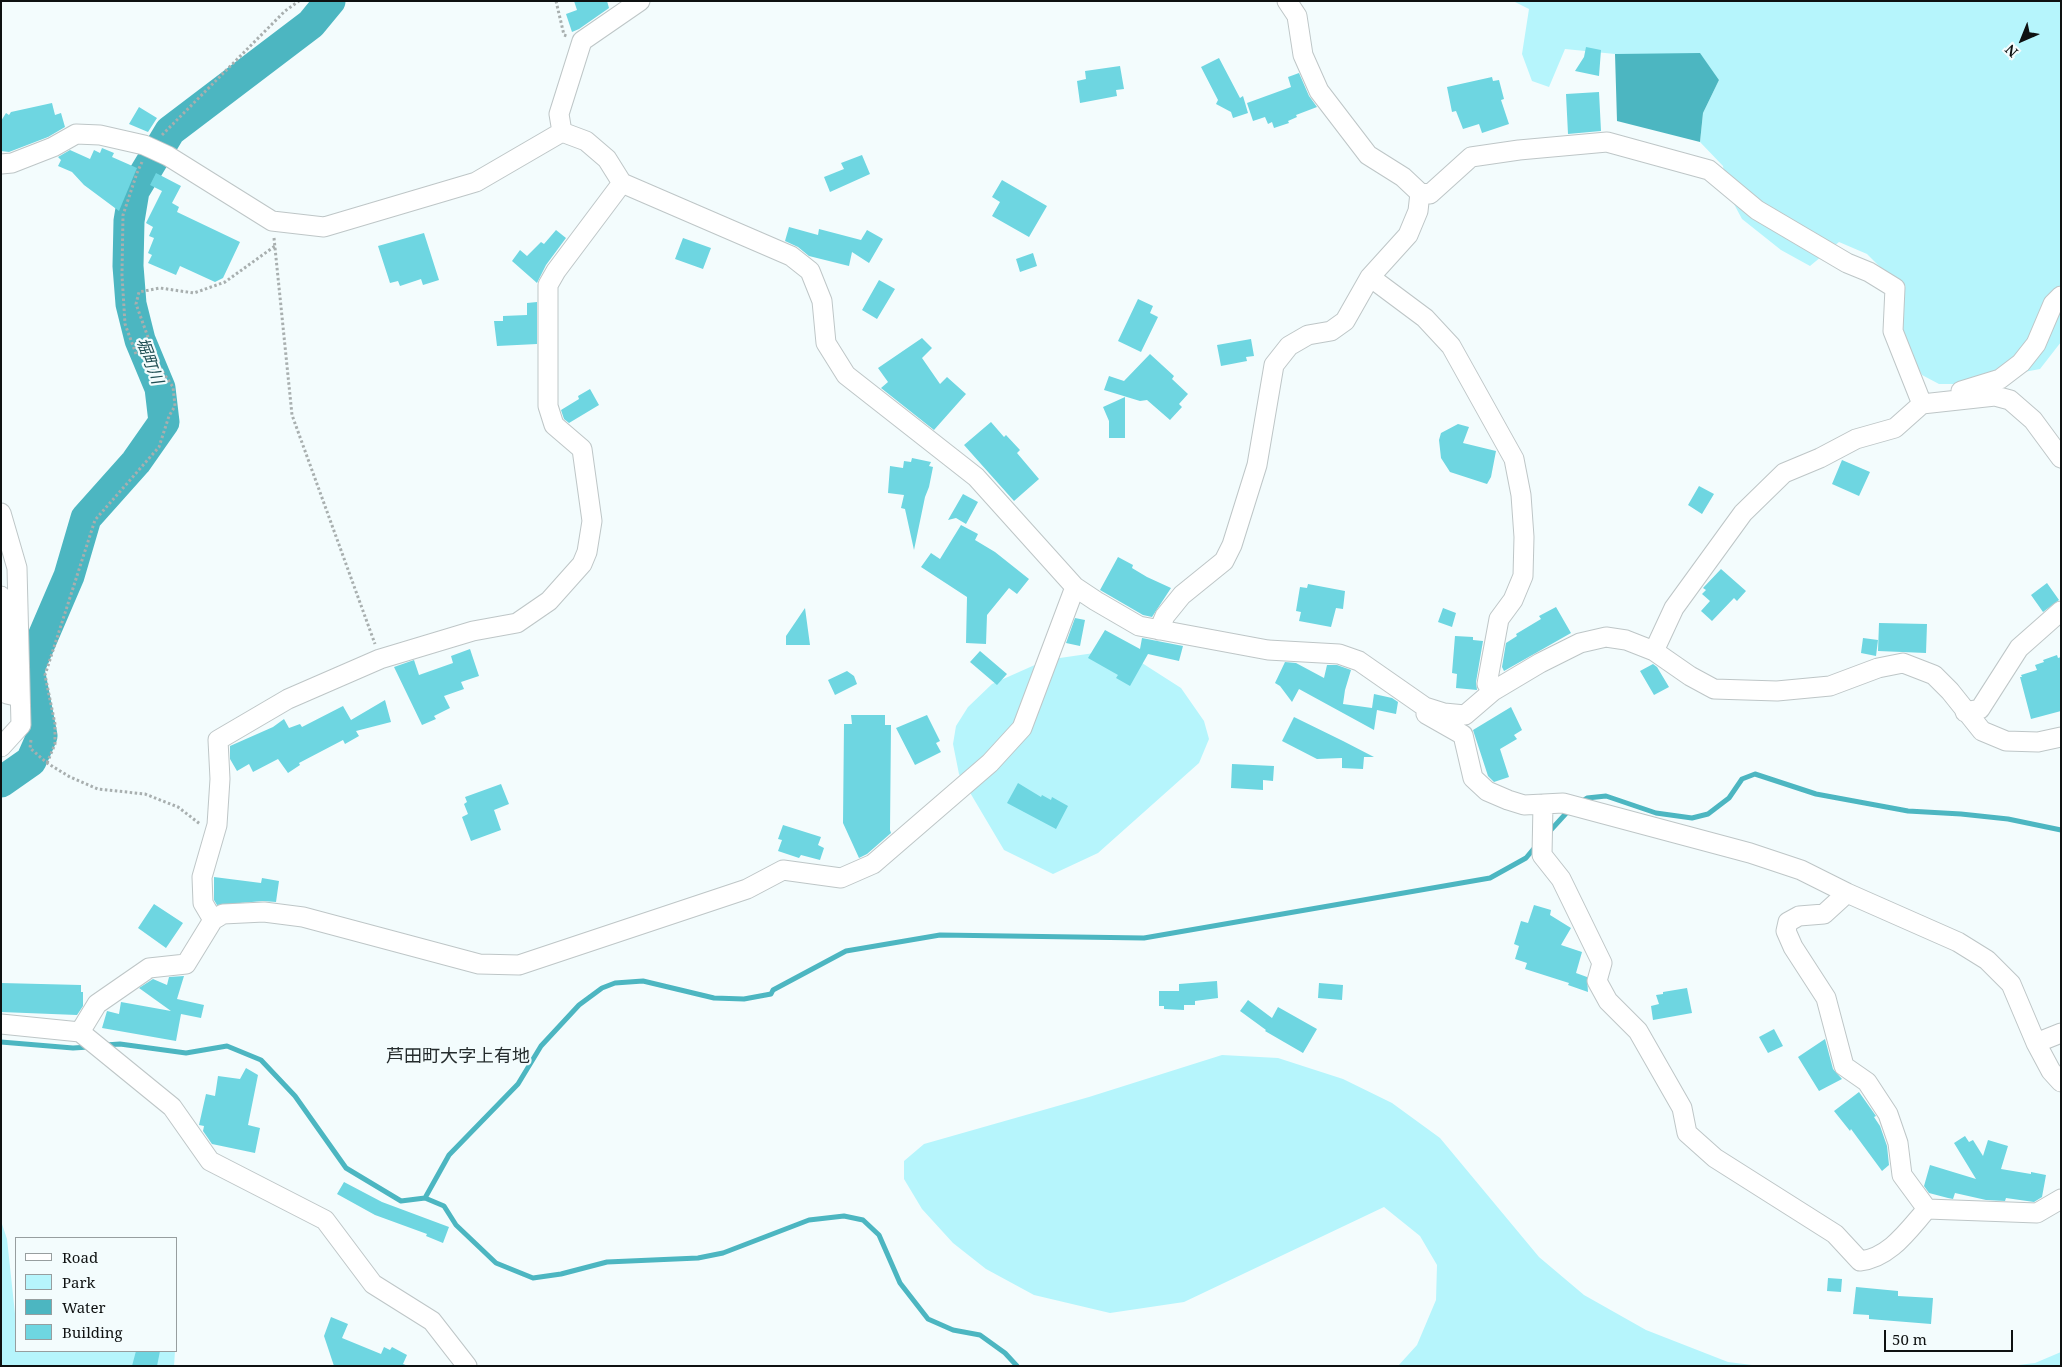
<!DOCTYPE html>
<html>
<head>
<meta charset="utf-8">
<style>
  body { margin:0 }
  #map { position:relative; width:2062px; height:1367px; overflow:hidden; background:#f3fcfd; font-family:"Noto Serif",serif }
  canvas { display:block }
  .frame { position:absolute; inset:0; border:2px solid #0e1111; pointer-events:none }
  .legend { position:absolute; left:15px; top:1237px; width:162px; height:115px; box-sizing:border-box; background:#f3fcfd; border:1px solid #979e9f; margin:0; padding:6px 9px; list-style:none; font-size:15px; color:#0e1111 }
  .legend li { display:flex; align-items:center; gap:10px; height:25px }
  .legend b { width:25px; border:1px solid #979e9f }
  .north { position:absolute; left:1997px; top:15px; width:50px; height:50px; -webkit-text-stroke:4px #f3fcfd; paint-order:stroke; rotate:224deg; font-size:14px; font-weight:700; line-height:20px; text-align:center; color:#0e1111 }
  .north::after { content:''; display:block; margin:auto; width:18px; height:22px; background:#0e1111; clip-path:polygon(50% 0,100% 100%,50% 72%,0 100%) }
  .scale { position:absolute; left:1884px; top:1330px; width:129px; height:22px; box-sizing:border-box; border:2px solid #0e1111; border-top:0; padding-left:6px; font-size:15px; line-height:18px; white-space:nowrap; color:#0e1111; -webkit-text-stroke:4px #f3fcfd; paint-order:stroke }
</style>
</head>
<body>
<div id="map">
<canvas width="2062" height="1367"></canvas>
<div class="frame"></div>
<ul class="legend">
<li><b style="height:6px;background:#fff"></b>Road</li>
<li><b style="height:14px;background:#b6f5fc"></b>Park</li>
<li><b style="height:14px;background:#4cb6c1"></b>Water</li>
<li><b style="height:14px;background:#6ed6e1"></b>Building</li>
</ul>
<div class="north">N</div>
<div class="scale">50 m</div>
</div>
<script>
const context = document.querySelector('canvas').getContext('2d');
context.lineJoin = 'round';
function fillPath(path, color) { context.fillStyle = color; context.fill(path, 'evenodd'); }
function trace(path, color, width, dash) { context.strokeStyle = color; context.lineWidth = width; context.lineCap = dash ? 'butt' : 'round'; context.setLineDash(dash || []); context.stroke(path); }
function drawText(font, color, halo, rows, align = 'center') {
  context.font = font + ' "Noto Serif","Noto Sans JP",serif'; context.lineWidth = 4.5; context.setLineDash([]); context.textBaseline = 'middle'; context.strokeStyle = halo; context.fillStyle = color; for (const [text, x, y, turn = 0] of rows) {
    context.save(); context.translate(x, y); context.rotate((+turn || 0) * Math.PI / 180); context.textAlign = isNaN(turn) ? turn : align; if (halo) context.strokeText(text, 0, 0); context.fillText(text, 0, 0); context.restore();
  }
}
const green = new Path2D(`
  M1513,1H2061V342L2040,369L1960,384H1939L1922,375L1902,337L1896,283L1867,254L1839,242L1810,266L1781,250L1742,219L1727,191L1723,166L1700,142L1703,113L1719,80L1700,54H1615L1565,49L1549,87L1532,81L1522,54L1529,9Z
  M1108,651L1142,663L1181,688L1204,721L1209,739L1199,763L1098,853L1053,874L1004,850L959,774L953,744L956,726L968,707L992,684L1046,660Z
  M1222,1055L1278,1058L1343,1079L1392,1103L1440,1138L1539,1257L1584,1295L1646,1330L1728,1362L1760,1366H1398L1417,1345L1436,1300L1437,1265L1420,1236L1384,1207L1184,1302L1110,1313L1034,1295L986,1269L953,1243L922,1209L904,1179V1161L924,1144L1089,1097Z
  M1,1221L7,1239L16,1323V1351H175L174,1366H1Z
  M2061,1352V1366H2010L2035,1363Z`);
const water = new Path2D(`
  M1700,53L1719,80L1703,113L1700,142L1617,121L1615,54Z`);
const stream = new Path2D(`
  M1579,803L1587,798L1606,796L1656,813L1692,818L1708,814L1729,798L1742,779L1755,774L1816,794L1908,811L1961,814L2008,819L2061,830
  M1549,832L1570,809
  M1,1042L73,1048L89,1047
  M105,1045L120,1044L186,1053L227,1046L261,1060L295,1096L346,1168L401,1201L425,1198L444,1206L456,1225L496,1263L533,1278L561,1274L607,1262L698,1258L723,1253L809,1220L844,1216L863,1220L879,1235L900,1283L928,1319L953,1330L980,1335L1005,1353L1017,1366
  M425,1198L449,1155L518,1084L541,1046L579,1005L602,988L615,983L643,981L714,998L744,999L771,994L773,990L846,951L940,935L1144,938L1490,878L1526,858L1536,846`);
const river = new Path2D(`
  M1,782L31,761L42,736L29,669L69,576L86,518L136,462L164,422L160,388L140,340L131,304L128,266L129,221L134,191L170,131L311,24L330,1`);
const building = new Path2D(`
  M574,1H607L609,8L579,29L572,32L566,14L577,10Z
  M1586,47L1601,50L1599,76L1575,71L1584,57Z
  M1219,58L1240,98L1243,96L1248,113L1233,118L1231,112L1216,104L1218,100L1201,67Z
  M1120,66L1124,89L1116,90L1117,96L1080,103L1077,81L1086,79L1085,71Z
  M1299,73L1309,96L1317,107L1296,115L1297,117L1288,121L1289,123L1274,128L1272,122L1268,124L1265,117L1253,121L1247,103L1291,87L1288,77Z
  M1492,77L1493,81L1499,80L1504,99L1501,100L1509,124L1482,133L1479,124L1463,129L1456,111L1452,112L1447,87Z
  M1599,92L1601,131L1568,134L1566,94Z
  M52,103L55,115L61,113L65,127L48,137L9,152L1,151V121L6,113L9,115L11,112Z
  M139,107L157,118L148,132L129,124Z
  M102,148L114,153L112,157L137,168L119,211L84,185L72,172L58,166L61,160L58,157L70,150L90,159L94,150L100,153Z
  M862,155L870,174L830,192L824,177L844,169L841,163Z
  M156,173L181,186L172,203L179,207L177,212L240,242L223,278L215,282L180,266L176,275L148,263L152,255L148,253L154,238L149,236L153,227L146,223L162,191L150,185Z
  M1002,180L1047,206L1029,237L992,216L1000,202L992,197Z
  M789,227L818,235L819,229L861,240L867,230L883,239L869,263L852,252L849,266L809,256L798,247L785,241Z
  M556,230L566,238L546,265L537,283L512,261L520,250L527,256L541,242L544,244Z
  M424,233L439,280L423,285L421,279L400,286L398,281L390,283L378,246Z
  M683,238L711,248L703,269L675,259Z
  M1033,253L1037,266L1020,272L1016,259Z
  M879,280L895,289L877,319L862,310Z
  M1138,299L1153,306L1150,313L1158,317L1141,352L1118,341Z
  M537,302V344L497,346L494,321H503V316L527,315V303Z
  M922,338L932,348L922,358L940,384L947,377L966,394L934,430L881,388L888,382L878,368Z
  M1251,339L1254,356L1246,357L1247,361L1221,366L1217,345Z
  M1150,354L1174,376L1172,379L1188,394L1179,404L1182,407L1170,420L1147,400L1140,401L1104,390L1109,376L1124,381Z
  M590,389L599,405L569,423L564,419L561,410L579,399L578,396Z
  M1125,397V438H1109V421L1103,407Z
  M991,422L1004,437L1006,435L1020,450L1017,453L1039,479L1014,501L964,445Z
  M1458,424L1469,427L1463,443L1496,451L1491,477L1487,484L1450,472L1441,458L1439,440L1441,433Z
  M912,458L931,462L929,466L933,467L929,487L925,497L914,550L905,509L901,508L904,495L888,493L890,466L903,468L904,461L911,462Z
  M1842,460L1870,472L1859,496L1832,484Z
  M1699,486L1714,494L1702,514L1688,505Z
  M963,494L978,502L966,524L956,518L948,520Z
  M961,525L978,534L975,540L995,552L1029,579L1017,594L1009,588L987,615L986,644L966,643L967,597L921,567L931,553L940,559Z
  M1118,557L1133,565L1132,568L1147,577L1171,588L1152,617L1143,615L1100,590Z
  M1721,569L1746,591L1737,601L1734,598L1712,621L1701,611L1710,601L1702,594L1706,590L1703,588Z
  M2047,583L2059,600L2043,612L2031,595Z
  M1308,584L1345,591L1343,609L1336,608L1331,627L1299,621L1301,612L1296,611L1300,587L1307,588Z
  M1556,607L1571,633L1504,671L1502,667L1506,643L1517,636L1516,634L1541,619L1539,616Z
  M805,608L810,645H786V636Z
  M1443,608L1456,613L1452,627L1438,622Z
  M1075,618L1085,620L1080,646L1066,643Z
  M1879,623L1927,624L1926,653L1878,651Z
  M1105,630L1140,649L1142,638L1183,646L1179,661L1148,654L1130,686L1116,678L1118,675L1088,658Z
  M1455,636L1473,637V640L1483,641L1476,682L1477,690L1456,688L1457,674L1452,673Z
  M1863,638L1878,640L1876,656L1861,653Z
  M470,649L479,676L461,682L464,689L444,696L450,708L434,716L436,719L422,725L394,667L414,660L419,675L453,663L451,656Z
  M980,651L1007,674L997,685L970,662Z
  M2057,655L2058,658L2061,657V711L2031,719L2020,677H2022L2021,675L2037,670L2035,665L2044,662L2043,660Z
  M1285,662L1296,663L1324,678L1327,665H1337L1351,670L1345,690L1343,704L1372,708L1374,694L1392,698L1398,702L1396,714L1377,710L1374,730L1299,689L1292,702L1280,686L1275,683Z
  M1653,664L1657,667L1669,687L1654,695L1640,671Z
  M847,671L854,676L857,684L835,695L828,680Z
  M385,700L391,722L356,731L359,736L345,744L343,740L299,763L300,765L288,773L278,759L253,772L249,764L237,771L230,759V746L273,727L284,719L289,728L300,724L302,727L343,706L351,720Z
  M1511,707L1522,730L1514,735L1517,739L1500,749L1509,777L1494,782L1488,776L1473,730Z
  M851,715H885V725H891L890,830L891,833L867,854L859,858L843,823L844,724H852Z
  M927,715L940,741L936,743L941,752L915,765L896,728Z
  M1294,717L1343,741L1374,757H1364L1363,769L1342,768V758L1317,759L1282,741Z
  M1232,764L1274,766L1273,781L1263,780V790L1231,788Z
  M1018,783L1041,797L1042,795L1051,800L1052,797L1068,806L1056,829L1007,803Z
  M501,784L509,804L494,810L501,830L471,841L462,817L468,814L464,804L467,802L465,797Z
  M783,825L821,837L818,845L824,848L820,860L801,855L799,858L778,851L782,840L778,839Z
  M214,877L261,883L262,878L279,881L276,902L263,901L217,905L214,900Z
  M154,904L183,923L166,948L138,928Z
  M1534,905L1551,910L1550,915L1571,928L1561,945L1582,952L1576,973L1587,977L1588,992L1568,985L1569,983L1525,969L1527,963L1515,959L1519,946L1514,944L1521,921L1528,923Z
  M184,976L177,999L204,1005L201,1018L181,1014L176,1041L102,1028L107,1011L119,1014L121,1002L171,1011L139,988L153,979L167,985L169,977Z
  M1217,981L1218,998L1195,1001V1005H1184V1010L1164,1009V1006H1159V991H1179V984Z
  M1,983L81,985V992H83V1006L77,1015L1,1012Z
  M1319,983L1343,985L1342,1000L1318,998Z
  M1687,988L1692,1013L1653,1020L1651,1006L1659,1004L1656,995L1663,994V992Z
  M1248,1000L1272,1018L1278,1007L1317,1029L1303,1053L1265,1031L1266,1030L1240,1011Z
  M1774,1029L1783,1046L1768,1053L1759,1037Z
  M1825,1039L1833,1069L1842,1079L1819,1091L1798,1057Z
  M246,1068L258,1075L248,1125L260,1128L255,1153L212,1144L203,1131L204,1126L199,1125L206,1094L215,1096L218,1076L240,1079Z
  M1859,1092L1876,1116L1874,1117L1880,1126L1887,1146L1889,1165L1882,1171L1851,1129L1850,1131L1834,1111Z
  M1965,1136L1969,1142L1973,1140L1983,1156L1988,1140L2008,1146L2001,1169L2031,1174V1172L2046,1175L2042,1197L2034,1202L2006,1198L2005,1201L1986,1200L1955,1193L1953,1199L1948,1198L1929,1193L1924,1186L1930,1165L1976,1179L1954,1143Z
  M344,1182L382,1202L449,1227L443,1243L426,1236L427,1234L375,1215L337,1194Z
  M1828,1278L1842,1279L1841,1292L1827,1291Z
  M1856,1287L1898,1291V1296L1933,1298L1931,1324L1869,1319V1315L1853,1314Z
  M331,1317L348,1324L342,1338L381,1354L384,1347L390,1350L392,1347L407,1355L403,1364L408,1366H334L324,1336Z
  M136,1351H160L157,1366H132Z`);
const path = new Path2D(`
  M556,1L564,35L567,36
  M162,135L285,11L299,1
  M274,238L292,415L375,644
  M136,354L125,324L122,275L123,215L137,173L142,162
  M31,740L30,748L47,763L70,777L98,789L145,794L178,807L200,824
  M47,763L55,744V724L45,675L95,520L159,447L169,416L175,406L173,387L158,365L136,304L139,292L160,288L194,293L225,282L275,246`);
const minor = new Path2D(`
  M562,132L559,114L582,41L640,1
  M1,164L12,163L53,147L76,134L100,135L144,145L168,156L272,221L324,227L476,182L562,132L586,141L607,159L622,183L791,256L810,271L822,301L826,343L846,375L976,477L1075,587L1096,601L1139,626L1268,650L1339,654L1359,661L1425,707L1444,713L1465,715L1493,691L1540,663L1580,643L1606,637L1626,640L1654,651L1690,676L1714,689L1777,691L1830,686L1878,668L1903,663L1934,675L1950,691L1982,731L2006,741L2038,742L2061,737
  M1420,193L1430,194L1471,157L1519,150L1607,142L1709,170L1757,210L1847,263L1869,272L1895,288L1893,331L1922,404
  M1370,277L1425,318L1451,346L1514,459L1521,495L1524,537L1523,576L1513,600L1499,619L1487,684L1493,691
  M1961,391L2000,379L2021,363L2036,344L2053,304L2061,296
  M1,513L17,568L21,725L1,747
  M1,596L7,694L20,697
  M1159,630L1165,616L1182,595L1224,561L1232,545L1257,465L1274,365L1289,346L1308,335L1331,331L1345,321L1370,277L1408,235L1418,211L1420,193L1403,177L1368,155L1319,91L1303,55L1297,16L1287,1
  M1654,651L1674,608L1743,513L1784,473L1820,458L1856,439L1895,428L1922,404L1995,396L2010,400L2033,420L2061,458
  M1965,712L1980,709L2019,648L2061,611
  M1426,714L1463,735L1473,778L1487,791L1508,800L1524,805L1563,803L1750,853L1801,870L1847,893L1958,942L1987,960L2011,984L2036,1043L2051,1071L2061,1082
  M1543,804L1542,855L1561,879L1602,963L1597,981L1608,1001L1638,1031L1682,1108L1687,1133L1715,1158L1835,1234L1860,1261C1890,1258 1909,1229 1927,1209L2037,1213L2061,1199
  M1847,893L1824,914L1799,916L1788,922L1786,931L1793,947L1826,998L1844,1066L1867,1082L1888,1114L1898,1143L1902,1175L1927,1209
  M213,920L203,903L202,877L217,825L220,779L218,740L288,699L380,659L473,631L517,623L549,601L582,564L587,552L592,521L582,449L554,425L548,406V285L556,271L622,183
  M1,1024L80,1032L172,1107L210,1161L325,1220L373,1284L432,1321L467,1366
  M80,1032L97,1004L149,968L186,964L213,920L223,914L264,912L303,917L479,964L519,965L747,889L783,870L841,878L873,864L990,763L1022,728L1075,587
  M2036,1043L2061,1033`);
const waterNames = [
  ["堀町川",149,361,69]
];
const quarterNames = [
  ["芦田町大字上有地",458,1057]
];
fillPath(green, '#b6f5fc');
fillPath(water, '#4cb6c1');
trace(stream, '#4cb6c1', 5);
trace(river, '#4cb6c1', 31);
fillPath(building, '#6ed6e1');
trace(minor, '#bec6c7', 21);
trace(path, '#a8afaf', 3, [2.5, 2.5]);
trace(minor, '#fff', 19);
drawText('italic 16px', '#204f54', '#f3fcfd', waterNames);
drawText('18px', '#252c2d', '#f3fcfd', quarterNames);
</script>
</body>
</html>
